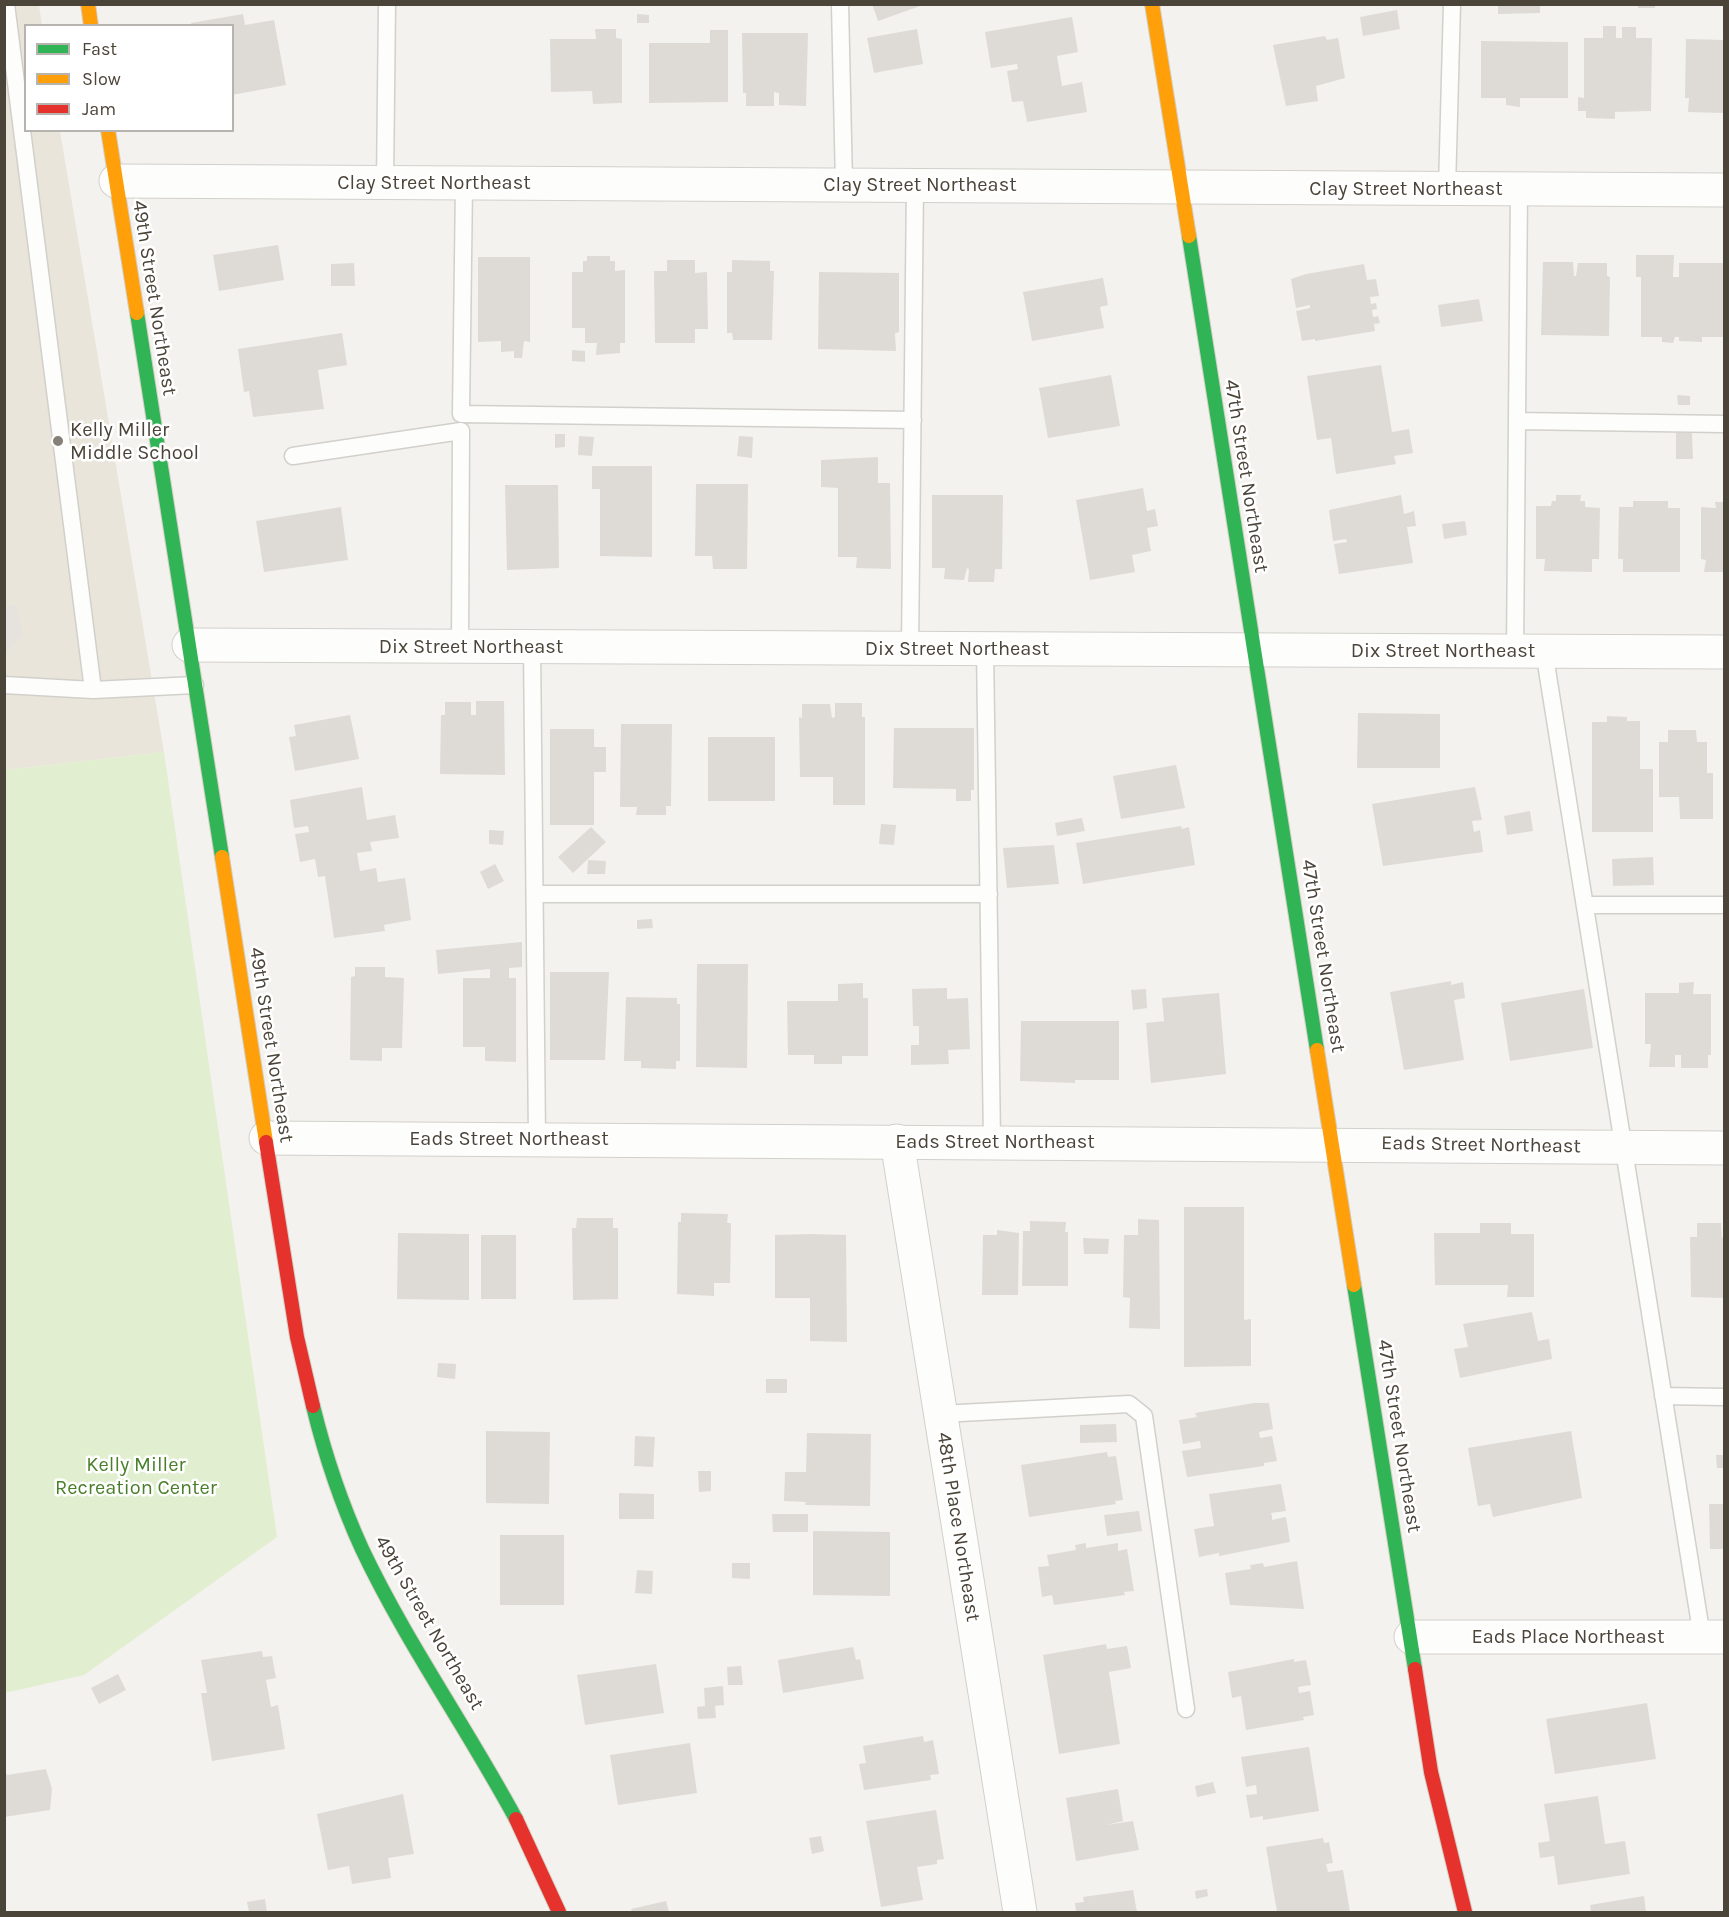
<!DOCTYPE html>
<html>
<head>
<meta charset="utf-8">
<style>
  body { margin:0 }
  #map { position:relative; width:1729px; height:1917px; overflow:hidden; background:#f4f2ee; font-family:Karla,sans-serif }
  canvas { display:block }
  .frame { position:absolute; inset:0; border:6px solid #4b4439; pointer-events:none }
  .legend { position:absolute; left:24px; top:24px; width:210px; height:108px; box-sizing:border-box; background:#fff; border:2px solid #b7b4b0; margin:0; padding:8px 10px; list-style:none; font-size:18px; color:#4b4439 }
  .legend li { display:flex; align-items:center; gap:12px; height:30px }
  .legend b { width:30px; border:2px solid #b7b4b0 }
</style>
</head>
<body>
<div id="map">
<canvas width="1729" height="1917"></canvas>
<div class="frame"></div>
<ul class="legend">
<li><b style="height:8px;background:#30b455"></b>Fast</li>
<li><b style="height:8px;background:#ff9f0a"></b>Slow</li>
<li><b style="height:8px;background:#e5322d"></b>Jam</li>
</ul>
</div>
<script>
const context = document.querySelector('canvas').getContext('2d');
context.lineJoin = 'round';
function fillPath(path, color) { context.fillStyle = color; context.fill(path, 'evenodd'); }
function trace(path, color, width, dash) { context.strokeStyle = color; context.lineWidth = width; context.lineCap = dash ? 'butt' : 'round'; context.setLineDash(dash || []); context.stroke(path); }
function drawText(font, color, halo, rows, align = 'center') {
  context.font = font + ' Karla,sans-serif'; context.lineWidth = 5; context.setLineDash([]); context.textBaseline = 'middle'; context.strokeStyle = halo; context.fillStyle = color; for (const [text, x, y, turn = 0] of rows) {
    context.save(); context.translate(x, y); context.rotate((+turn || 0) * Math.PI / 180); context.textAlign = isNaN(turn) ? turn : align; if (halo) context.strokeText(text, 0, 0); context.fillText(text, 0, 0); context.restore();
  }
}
const education = new Path2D(`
  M4,5H39L42,25L26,26V130L60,131L164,752L5,770Z`);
const green = new Path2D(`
  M164,752L277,1537L84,1675L5,1693V770Z`);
const parking = new Path2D(`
  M16,605L23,635L5,653V606Z`);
const building = new Path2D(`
  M872,4H923V5L878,21Z
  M1498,4H1540V13L1498,14Z
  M1638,4H1655V8H1638Z
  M1397,10L1400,29L1363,36L1360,17Z
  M243,14L245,25L274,20L286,85L232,95V26H192L191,23Z
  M637,14L649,15V23H637Z
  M1072,17L1078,52L1057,56L1062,86L1082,82L1087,112L1027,122L1023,101L1012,102L1007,71L1018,69L1017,64L991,68L985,32Z
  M1603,26H1616V38H1622V27H1636V38H1652L1651,111L1615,112V119L1586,118V111H1578V97L1584,98V38H1603Z
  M595,29H616V38L622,39V103L593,104L592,91L551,92L550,39H596Z
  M917,29L923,64L874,73L867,38Z
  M710,30H728V102L649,103V43H710Z
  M742,33H808L806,106L779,105V93L774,92V106H746V93H743Z
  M1325,36L1327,40L1338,38L1345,78L1316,86L1318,101L1286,106L1273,45Z
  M1686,39L1724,40V113L1688,112L1689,98H1685Z
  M1481,41L1568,42V98H1520V107L1506,105V98H1481Z
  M278,245L284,280L219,291L213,255Z
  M1636,255H1674L1673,277H1679V263H1724V337H1702V342L1679,341V337H1675L1673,343L1662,342V337H1641V277H1636Z
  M587,256H610V261H615V271L625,270V343H620V353L596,355L597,343H585V328H572V272H583V261H587Z
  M478,257H530V342L524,341L522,358H514V351L501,352V341L478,342Z
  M667,260H695V273L707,272L708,329H695V343H655L654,271H667Z
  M732,260L770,261V271H774L772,340H733L732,333H727V272H732Z
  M1543,262H1573L1574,276H1576L1578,263H1607V276L1610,277L1609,336L1541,335Z
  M354,263L355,286H331V264Z
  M1364,264L1367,280L1376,279L1379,296L1370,297L1371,304L1376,303L1377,309L1372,310L1373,317L1378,316L1380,323L1374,324L1375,331L1315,341V339L1302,341L1296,311L1310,308V305L1296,308L1291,279L1306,274Z
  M819,272L899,273V332L895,333L896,351L818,349Z
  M1103,278L1108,305L1100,307L1104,328L1032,341L1023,292Z
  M1479,299L1483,321L1441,327L1438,305Z
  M342,333L347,365L318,370L324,409L253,417L249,391L244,392L238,349Z
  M572,350L585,351V362L572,361Z
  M1381,365L1392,432L1409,429L1413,453L1394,456L1396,464L1336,474L1331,438L1317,440L1307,376Z
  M1111,375L1120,426L1048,438L1039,388Z
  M1677,395L1690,396V405H1678Z
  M1676,433H1692L1693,459H1676Z
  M555,434H565V447L555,448Z
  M579,436L594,437L592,456L578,455Z
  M739,436L753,437L752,458L737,456Z
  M878,457V483H890L891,569L856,568L857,557H838V488L821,487V460Z
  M592,466H652V557L600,556V489H592Z
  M696,484H748L747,569H713L712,556H695Z
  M505,485H558L559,568L507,570Z
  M1143,488L1147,511L1155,509L1158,526L1147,528L1151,551L1132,555L1135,572L1090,580L1076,500Z
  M932,495H1003L1002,569H995L994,582H968L969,569L967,568L964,580L944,579L945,568H932Z
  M1401,495L1404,514L1414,511L1416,526L1407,527L1413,563L1339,574L1334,544L1347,542L1346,539L1333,541L1329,510Z
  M1556,495H1581L1580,501H1585V507L1600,508L1599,559H1592V572L1544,571L1545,559H1536V506H1551L1552,501H1556Z
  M1633,501H1668V508H1680V572H1623V559H1618L1619,507H1633Z
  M1715,502H1724V572H1704L1706,560L1701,559V507L1716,508Z
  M341,507L348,560L264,572L256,521Z
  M1465,521L1467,535L1444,539L1442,524Z
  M476,701H504L505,775L440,774L441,715H445V702H471V715H476Z
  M835,703H862V717H865V805H833V777H800L799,717L802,718V704H830L832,718L835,717Z
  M1358,713L1440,714V768H1357Z
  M350,715L359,759L295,771L289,737L296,736L294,725Z
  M1607,716L1627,717V721H1640V769H1653V832H1592V722H1607Z
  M621,724H672L671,806H666V815H636L637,807H620Z
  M894,728H974V790H971V801H956V789L893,788Z
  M550,729H594V747H606V772H594V825H550Z
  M1668,730H1696L1697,742H1707V773H1713V819H1680L1679,797H1659V742H1668Z
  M708,737H775V801H708Z
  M1176,765L1185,808L1121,819L1113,776Z
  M362,787L367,820L395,815L399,838L370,842L372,851L357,853L360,871L376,868L378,882L405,878L411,920L384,925L385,931L334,938L325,876L318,877L315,859L300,862L295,834L309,832L308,826L294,828L290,800Z
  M1475,787L1482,820L1472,821L1474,832L1480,830L1483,852L1383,866L1372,804Z
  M1530,811L1533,831L1507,835L1504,816Z
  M1082,818L1085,831L1057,836L1055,823Z
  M881,824L896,825L894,845L879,844Z
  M1181,826L1182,829L1189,827L1195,865L1083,884L1076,843Z
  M591,827L606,842L573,873L558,857Z
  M489,830L504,831L503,845L489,844Z
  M1054,845L1059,884L1007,888L1003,848Z
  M1653,857L1654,885L1613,886L1612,859Z
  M588,860L606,861L605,874H587Z
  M495,864L504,881L488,889L480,872Z
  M652,919L653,928L637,929V920Z
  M522,942V967L509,968V978H516V1062L485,1061V1047H463V978H490V969L438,974L436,950Z
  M697,964H748L747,1068L696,1067Z
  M355,967H385V977L404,978L402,1048H382V1061L350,1060L351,977L355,976Z
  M550,972H609L605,1060H550Z
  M1451,981V985L1463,982L1465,998L1454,1000L1464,1060L1404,1070L1390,992Z
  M1694,982L1693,994H1711V1055H1708V1068H1681V1055H1675V1067H1649L1651,1044H1645V993H1679V983Z
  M863,983V998H868V1056H842V1064H814V1055H788L787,1001H838V984Z
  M947,988V999L968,998L970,1049L948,1050L949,1064L911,1065V1045H919V1026H913L912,989Z
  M1146,989L1147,1008L1133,1010L1131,990Z
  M1584,989L1593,1048L1510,1061L1501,1003Z
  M1219,993L1226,1074L1151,1083L1146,1023L1164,1021L1162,998Z
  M626,997L677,998V1004H680V1061H676V1069L641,1068V1061H624Z
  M1021,1021H1119V1080H1075V1083L1020,1081Z
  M1184,1207H1244V1320L1251,1319V1366L1184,1367Z
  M681,1213L728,1214L727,1223H731L730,1283H714V1296L677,1294L678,1222H681Z
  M577,1218H613V1228H618V1299L573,1300L572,1228H576Z
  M1138,1219L1159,1220L1160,1329L1129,1328L1130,1298L1123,1297L1124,1235H1138Z
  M1030,1221L1066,1222L1065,1232H1068V1286H1022L1023,1231H1030Z
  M1480,1223H1511V1234H1534V1297H1507L1508,1285H1435L1434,1233H1480Z
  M1697,1223H1721L1722,1238L1724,1237V1298L1691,1297L1690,1237H1697Z
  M997,1230L1019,1233L1018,1295H982L983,1235H997Z
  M398,1233L469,1234V1300L397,1299Z
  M811,1234L846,1235L847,1342L810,1341V1298H775V1235Z
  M481,1235H516V1299H481Z
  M1083,1238L1109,1239L1108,1254H1084Z
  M1532,1312L1538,1341L1549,1339L1552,1359L1460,1378L1454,1349L1468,1347L1463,1324Z
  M438,1363L456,1364L455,1379L437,1377Z
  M766,1379H787V1393H766Z
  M1254,1403H1269L1273,1429L1259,1432L1260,1438L1272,1436L1277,1461L1264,1463V1466L1187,1477L1182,1451L1201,1448L1200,1441L1183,1444L1179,1420L1197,1417L1195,1413Z
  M1116,1424L1117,1442L1080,1443V1425Z
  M486,1431L550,1432L549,1504L486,1503Z
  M1571,1431L1582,1498L1493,1517L1490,1504L1478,1506L1468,1448Z
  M807,1433L871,1434L870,1506L805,1505L806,1502L784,1501L785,1472H806Z
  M635,1436L655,1437L653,1467L634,1466Z
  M1107,1452L1108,1457L1116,1456L1123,1500L1115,1501L1116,1504L1029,1517L1021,1465Z
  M1716,1455H1724V1468H1717Z
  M698,1471H711V1491L699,1492Z
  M1281,1484L1286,1511L1271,1513L1272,1516V1520L1286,1517L1290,1542L1219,1556V1553L1199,1557L1194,1529L1214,1526L1209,1494Z
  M619,1493L654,1494V1519H619Z
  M1709,1504H1724V1549H1710Z
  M1139,1511L1142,1531L1107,1536L1104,1515Z
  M772,1514H808V1532H773Z
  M813,1531L890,1532V1596L813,1595Z
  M500,1535H564V1605H500Z
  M1086,1543V1548L1118,1543V1551L1127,1549L1134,1591L1124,1592L1125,1595L1054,1605L1052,1595L1042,1597L1038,1567L1049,1566L1047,1555L1076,1550L1075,1545Z
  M1297,1561L1304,1609L1230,1605L1225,1573L1251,1569L1250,1565L1263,1563L1264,1567Z
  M732,1563H750V1579L732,1578Z
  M637,1570L653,1571L652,1594L635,1593Z
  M1106,1644L1107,1649L1127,1646L1131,1668L1109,1672L1120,1744L1059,1754L1043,1655Z
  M853,1647L856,1660L860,1659L864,1679L783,1693L778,1660Z
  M262,1651L263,1657L272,1656L276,1678L266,1680L271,1707L278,1705L285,1749L212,1761L201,1693H207L201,1660Z
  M1294,1659V1662L1306,1660L1311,1685L1298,1687L1299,1693L1310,1691L1314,1715L1303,1717L1304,1720L1246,1730L1241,1696L1232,1698L1228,1672Z
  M656,1664L664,1713L585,1725L577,1675Z
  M741,1666L743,1685H728L727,1667Z
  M118,1674L126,1690L99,1704L91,1688Z
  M723,1686L724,1705L715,1706L716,1718L698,1719L697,1707L705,1706L704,1688Z
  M1647,1703L1656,1759L1555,1774L1546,1719Z
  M923,1736L924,1742L933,1740L939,1774L930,1775L931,1780L864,1790L859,1764L866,1763L863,1746Z
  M690,1743L697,1793L618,1805L610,1755Z
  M1309,1747L1319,1811L1263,1820V1816L1250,1818L1246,1795L1257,1794L1256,1785L1246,1787L1241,1757Z
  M4,1767L7,1775L46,1769L52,1789L50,1810L4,1817Z
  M1213,1782L1216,1793L1197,1797L1195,1786Z
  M1118,1789L1123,1821L1106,1825L1133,1821L1139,1850L1076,1861L1066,1798Z
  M403,1794L414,1854L388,1858L391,1878L352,1884L349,1866L328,1870L317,1814Z
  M1598,1796L1605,1844L1625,1841L1630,1874L1558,1885L1554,1856L1540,1858L1538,1843L1550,1841L1544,1804Z
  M936,1810L944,1859L937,1860V1864L917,1867L923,1900L881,1907L866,1821Z
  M821,1836L824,1851L812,1854L809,1838Z
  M1323,1838L1324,1843L1329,1842L1333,1863L1326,1864L1328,1872L1343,1870L1350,1912H1277L1266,1847Z
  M1207,1889L1208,1896L1196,1899L1195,1891Z
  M1133,1890L1137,1912H1076L1075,1903L1084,1902L1083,1897Z
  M1644,1896L1646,1912H1591L1590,1905Z
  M265,1899L267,1912H249L247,1902Z
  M666,1901L669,1912H632L631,1909Z`);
const lane = new Path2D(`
  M6,4L93,690
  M840,4L844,185
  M385,182L387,4
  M464,183L461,414L913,420
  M1447,189L1452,4
  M1517,421L1724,424
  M293,456L461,431L460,647
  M532,647L537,1139
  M910,649L915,184
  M985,649L992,1142
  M1515,651L1519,189
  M1544,651L1702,1637
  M4,685L93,690L195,685
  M535,894H989
  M1586,905H1724
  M1663,1396L1724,1397
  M941,1414L1129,1404L1144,1416L1186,1709`);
const street = new Path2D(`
  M116,181L1724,190
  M189,645L1724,652
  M266,1138L1724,1148
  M897,1141L1020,1912
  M1411,1637H1724`);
const fast = new Path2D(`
  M1189,236L1317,1050
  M137,313L222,857
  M1354,1285L1415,1669
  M313,1406C325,1455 341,1503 362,1549C406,1642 467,1728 516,1819`);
const slow = new Path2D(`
  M88,4L91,26
  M1152,4L1189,236
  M108,130L137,313
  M222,857L266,1142
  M1317,1050L1354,1285`);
const jam = new Path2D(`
  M266,1142L297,1337L313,1406
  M1415,1669L1431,1772L1465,1912
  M516,1819L559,1912`);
const markers = [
  [58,441,6,"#868178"]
];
const streetNames = [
  ["Clay Street Northeast",434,183],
  ["Clay Street Northeast",920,185],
  ["Clay Street Northeast",1406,189],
  ["49th Street Northeast",154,298,81],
  ["47th Street Northeast",1246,476,81],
  ["Dix Street Northeast",471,647],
  ["Dix Street Northeast",957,649],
  ["Dix Street Northeast",1443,651],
  ["47th Street Northeast",1323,956,81],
  ["49th Street Northeast",271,1045,81],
  ["Eads Street Northeast",509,1139],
  ["Eads Street Northeast",995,1142],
  ["Eads Street Northeast",1481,1145,1],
  ["47th Street Northeast",1399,1436,81],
  ["48th Place Northeast",958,1527,81],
  ["49th Street Northeast",429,1623,60],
  ["Eads Place Northeast",1568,1637]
];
const poiNames = [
  ["Kelly Miller",70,430],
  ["Middle School",70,453]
];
const parkNames = [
  ["Kelly Miller",136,1465],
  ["Recreation Center",136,1488]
];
fillPath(education, '#eae5da');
fillPath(green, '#e1eecf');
fillPath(parking, '#e6e3df');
fillPath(building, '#dedbd6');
trace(lane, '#d2d0cb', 19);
trace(street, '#d2d0cb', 35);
trace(fast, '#d3cfc5', 16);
trace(slow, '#d3cfc5', 16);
trace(jam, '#d3cfc5', 16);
trace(lane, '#fdfdfc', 16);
trace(street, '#fdfdfc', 33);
trace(fast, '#30b455', 14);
trace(slow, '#ff9f0a', 14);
trace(jam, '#e5322d', 14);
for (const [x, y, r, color] of markers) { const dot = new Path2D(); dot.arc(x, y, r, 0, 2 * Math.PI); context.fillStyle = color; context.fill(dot); trace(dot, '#fff', 2); }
drawText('20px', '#4b4439', '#fff', streetNames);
drawText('20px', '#4b4439', '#fff', poiNames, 'left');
drawText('20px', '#4a7f2a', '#fff', parkNames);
</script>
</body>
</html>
